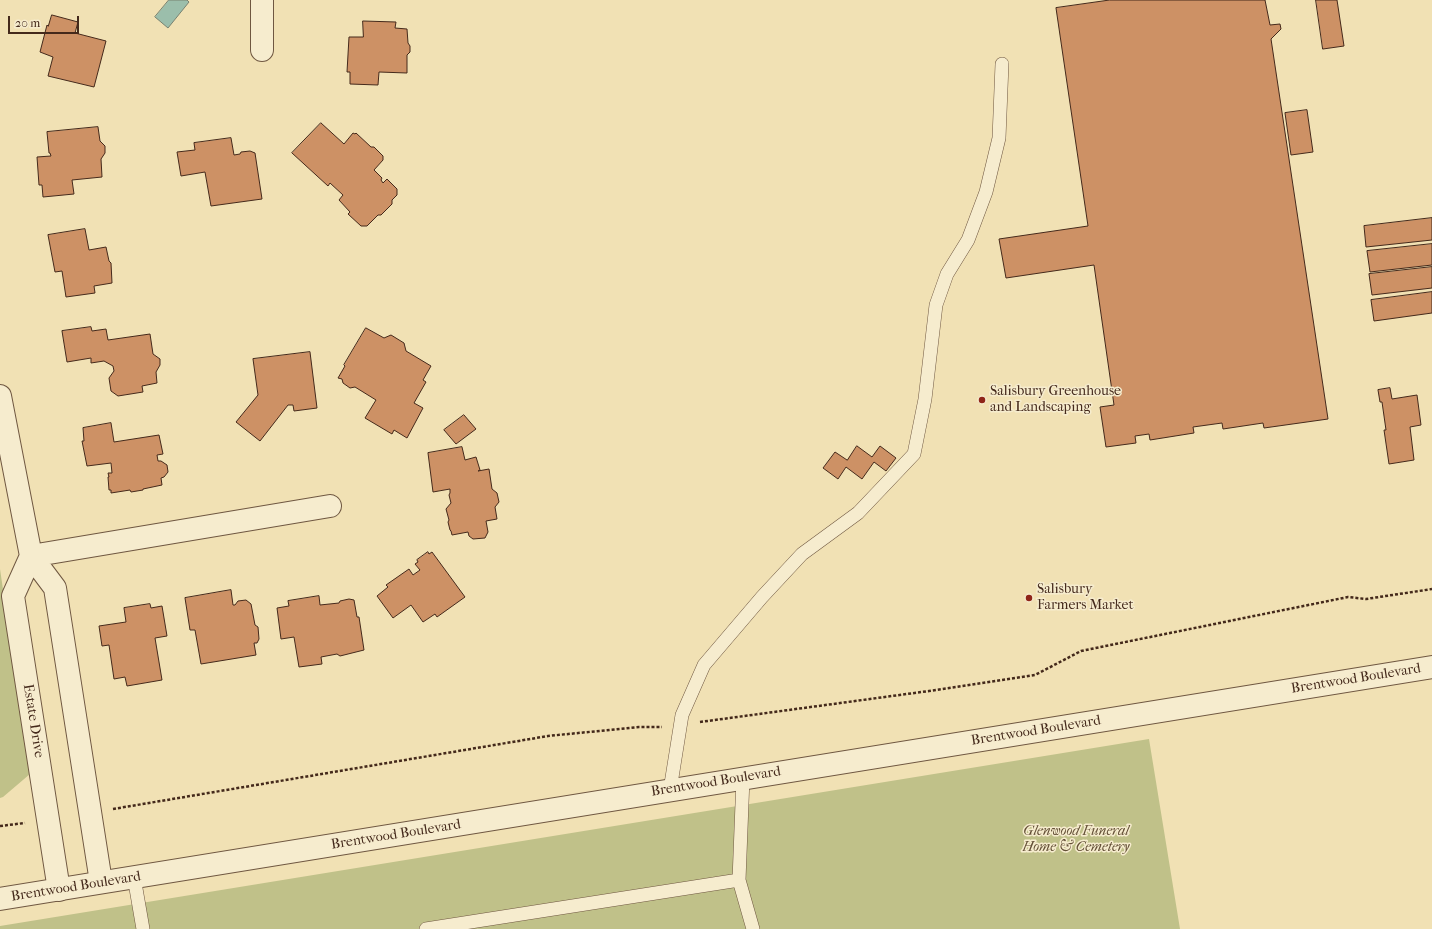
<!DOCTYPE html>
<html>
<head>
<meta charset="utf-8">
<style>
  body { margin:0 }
  #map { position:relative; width:1432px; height:929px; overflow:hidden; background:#f1e1b4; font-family:"IM FELL French Canon",serif }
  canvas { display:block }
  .scale { position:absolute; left:8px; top:16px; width:71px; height:18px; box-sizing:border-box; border:2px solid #44291b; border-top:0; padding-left:5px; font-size:12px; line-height:14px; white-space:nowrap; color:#44291b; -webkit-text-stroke:3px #f6ecce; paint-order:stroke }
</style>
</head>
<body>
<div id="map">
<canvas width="1432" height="929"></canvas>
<div class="scale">20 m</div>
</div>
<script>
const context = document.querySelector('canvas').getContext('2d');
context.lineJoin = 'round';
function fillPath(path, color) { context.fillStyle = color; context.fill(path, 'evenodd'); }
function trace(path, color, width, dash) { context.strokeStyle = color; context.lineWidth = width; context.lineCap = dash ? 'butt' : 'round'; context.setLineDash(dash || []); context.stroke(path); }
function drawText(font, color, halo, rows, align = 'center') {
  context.font = font + ' "IM FELL French Canon",serif'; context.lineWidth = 3; context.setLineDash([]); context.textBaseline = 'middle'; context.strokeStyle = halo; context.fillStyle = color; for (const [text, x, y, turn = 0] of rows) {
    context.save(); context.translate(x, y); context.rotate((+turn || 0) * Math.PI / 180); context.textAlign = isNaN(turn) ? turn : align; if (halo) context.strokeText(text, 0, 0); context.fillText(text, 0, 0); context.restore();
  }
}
const green = new Path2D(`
  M0,569L30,774L3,797L0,798Z
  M1149,739L1180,929H0V926Z`);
const water = new Path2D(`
  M169,0H187L189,2L168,28L155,17Z`);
const building = new Path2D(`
  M1110,0H1265L1270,25L1280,24L1281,29L1271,39L1328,419L1264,428L1263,423L1223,429L1222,423L1193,427L1194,433L1150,440L1149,434L1135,436L1136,443L1106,447L1100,407L1114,405L1094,265L1006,278L999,239L1088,226L1056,8Z
  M1316,0H1337L1344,46L1323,49Z
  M52,15L78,22L75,33L106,41L94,87L48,76L53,57L40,52L47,25L48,26Z
  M363,21L396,22L395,28L407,29L408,43L410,46V52L407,55V73L379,72L378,85L350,84V72H347L349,37H363Z
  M1307,110L1313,152L1291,155L1285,113Z
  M321,123L344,144L353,133L355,134L356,133L371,147H374L383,156V160L374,170L382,178L381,180L383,183L387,179L397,189V195L392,200V204L381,215H378L367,226H361L348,214L350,212L339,200L343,195L330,183L328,186L292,153Z
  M98,127L100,141L105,146V153L101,159L102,177L72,180L74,194L43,197L42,185H39L37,157L51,156L50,153H49L47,132Z
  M231,138L234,155L240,154L241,152L250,151L255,153L262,199L211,206L205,172L181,176L177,152L195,150L194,143Z
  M1432,218V240L1366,247L1364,226Z
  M85,229L89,250L106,247L109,261L111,263L112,283L94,286L95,293L66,297L62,271L55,272L48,235Z
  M1432,244V265L1370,272L1367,251Z
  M1432,267V288L1372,295L1369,274Z
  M1432,292V313L1374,321L1371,300Z
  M91,327L92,331L106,329L108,340L150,334L153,354L160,359V365L156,372L157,383L142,386L143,392L118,396L111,391L109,378L114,371L113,366L104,361L91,363V358L67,362L62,331Z
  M366,328L384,338L391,335L404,343L406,351L431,366L423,380L426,382L414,403L423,408L407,438L394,430L392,434L365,418L376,400L355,387L350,388L343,383L342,379L338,378L345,366L344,365Z
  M310,352L317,408L294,411L293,405H288L260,441L236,422L258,395L253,359Z
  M1390,388L1392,399L1417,395L1421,425L1410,427L1414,460L1389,464L1384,430H1386L1382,402H1380L1378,390Z
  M464,415L476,429L456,444L444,430Z
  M111,423L114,442L159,435L163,454L157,455L158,461H161L167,465L168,472L164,477L161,478L162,485L143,489V490L131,492L130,490L111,493V490H109L108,477H109L108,473H112L111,463L87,466L82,441H84L83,428Z
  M857,446L872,457L880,446L896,458L886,471L874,462L862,479L846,467L838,479L823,468L835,452L847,460Z
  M462,447L465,460L476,457L480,470L478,471L489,469L492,489L497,493L499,502L495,507L497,519L486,521L488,532L485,538L473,539L469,536L468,532L452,535L451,531L450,530L448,522L449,520L446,509L451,503L449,495L450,493V489L433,492L428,453Z
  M428,552L429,554L432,552L465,597L437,617L435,614L423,622L411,605L393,618L377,596L388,587L386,585L409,569L413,575L420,570L415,564L418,562L417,560Z
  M231,590L233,605H235L238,601L246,600L251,604L255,625L258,627L259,639L257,643H254L256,655L201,664L195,630H190L185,598Z
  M319,596L320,605L339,603L340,601L349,599L354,600L357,617H359L364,650L340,656L337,654L321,657L322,664L299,667L294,637L281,639L277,608L289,606L288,601Z
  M150,604L151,608L162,606L167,636L155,638L162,680L127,686L125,677L114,679L109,645L102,646L99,626L126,622L124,608Z`);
const path = new Path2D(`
  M700,722L929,691L1035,675L1081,651L1348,597L1366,599L1432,589
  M113,809L548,736L639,727H662
  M0,826L25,823`);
const service = new Path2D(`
  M743,778L739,880L753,929
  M670,790L682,715L704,665L762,597L802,554L858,513L914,454L925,399L936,305L947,274L968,240L986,192L999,138L1002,64
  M134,877L143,929
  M426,929L739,880`);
const minor = new Path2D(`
  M262,50V0
  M0,396L31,556L55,588L101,882
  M31,556L13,596L59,890
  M31,556L330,506`);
const tertiary = new Path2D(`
  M0,899L1432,667`);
const markers = [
  [982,400,4,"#8f2418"],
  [1029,598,4,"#8f2418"]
];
const poiNames = [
  ["Salisbury Greenhouse",990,392],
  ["and Landscaping",990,408],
  ["Salisbury",1037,590],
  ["Farmers Market",1037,606]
];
const streetNames = [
  ["Brentwood Boulevard",1356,679,-9],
  ["Estate Drive",33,721,81],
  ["Brentwood Boulevard",1036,731,-9],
  ["Brentwood Boulevard",716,782,-9],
  ["Brentwood Boulevard",396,835,-9],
  ["Brentwood Boulevard",76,887,-9]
];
const parkNames = [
  ["Glenwood Funeral",1076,832],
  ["Home & Cemetery",1076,848]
];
fillPath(green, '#c0c189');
fillPath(water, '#9bbeab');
trace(water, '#788271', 1);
fillPath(building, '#cd9165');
trace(building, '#44291b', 1);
trace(service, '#6f5741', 14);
trace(minor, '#6f5741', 24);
trace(tertiary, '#6f5741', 24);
trace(path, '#44291b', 2.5, [3, 2]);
trace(service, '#f6ecce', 13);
trace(minor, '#f6ecce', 22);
trace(tertiary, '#f6ecce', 22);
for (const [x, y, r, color] of markers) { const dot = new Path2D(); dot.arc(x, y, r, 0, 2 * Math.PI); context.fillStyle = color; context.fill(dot); trace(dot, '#f6ecce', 1.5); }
drawText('14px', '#44291b', '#f6ecce', poiNames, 'left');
drawText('14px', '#44291b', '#f6ecce', streetNames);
drawText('italic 14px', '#634f36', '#f6ecce', parkNames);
</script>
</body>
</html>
